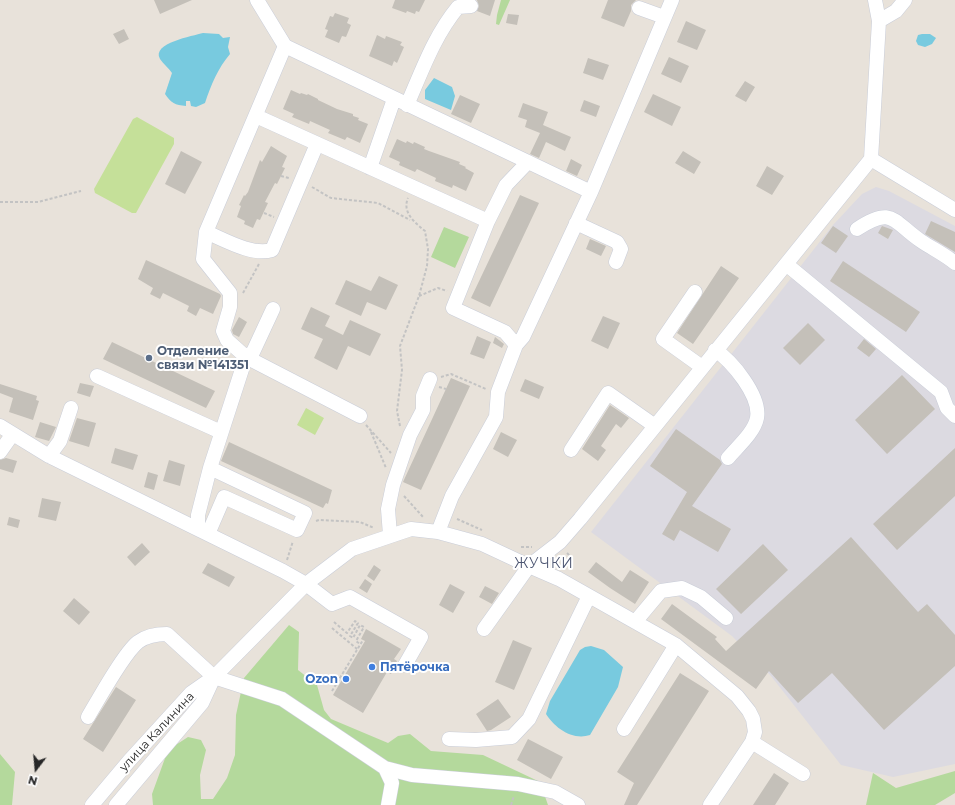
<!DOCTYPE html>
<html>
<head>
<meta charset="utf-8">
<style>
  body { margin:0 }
  #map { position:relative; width:955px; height:805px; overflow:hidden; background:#e8e2da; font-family:Montserrat,sans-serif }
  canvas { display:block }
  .north { position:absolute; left:16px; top:749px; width:40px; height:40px; -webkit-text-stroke:3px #fff; paint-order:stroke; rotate:196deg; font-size:11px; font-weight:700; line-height:16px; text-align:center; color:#272727 }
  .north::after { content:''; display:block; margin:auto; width:14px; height:18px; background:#272727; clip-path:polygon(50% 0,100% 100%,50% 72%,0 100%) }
</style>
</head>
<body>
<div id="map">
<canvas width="955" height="805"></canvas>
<div class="north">N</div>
</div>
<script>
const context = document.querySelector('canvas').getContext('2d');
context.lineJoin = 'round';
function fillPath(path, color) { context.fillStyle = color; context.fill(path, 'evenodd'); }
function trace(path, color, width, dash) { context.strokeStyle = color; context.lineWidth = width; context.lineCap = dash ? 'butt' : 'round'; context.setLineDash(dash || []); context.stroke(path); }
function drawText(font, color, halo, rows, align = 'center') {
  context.font = font + ' Montserrat,sans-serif'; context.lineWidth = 4; context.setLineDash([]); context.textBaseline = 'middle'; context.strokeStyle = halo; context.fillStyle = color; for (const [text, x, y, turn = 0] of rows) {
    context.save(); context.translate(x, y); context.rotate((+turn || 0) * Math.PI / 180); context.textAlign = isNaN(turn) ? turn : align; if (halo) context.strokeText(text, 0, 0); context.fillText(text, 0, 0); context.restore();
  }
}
const industrial = new Path2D(`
  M876,187L889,191L955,226V764L893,777L841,765L771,676L732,636L591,532L833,225L862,194Z`);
const green = new Path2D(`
  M501,0H510L499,25L496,24L497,15Z
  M444,227L469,237L455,268L431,257Z
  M289,625L299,632L298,670L317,685L324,710L331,719L388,743L398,736L410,734L431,751L483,755L540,782L548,805H153L152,794L168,750L188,737L201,740L206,750L200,775L201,799H213L227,778L235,755L236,715L244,678Z
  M0,754L15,772L12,805H0Z
  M955,771V793L935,805H866L873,773L896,788Z`);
const pitch = new Path2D(`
  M137,117L174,138V144L136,213H132L95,193L94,189L133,119Z
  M306,408L324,418L315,435L297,425Z`);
const water = new Path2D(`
  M203,33L219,34L223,38L230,37L228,47L230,54C218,68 211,85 205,103L196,107L191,106L190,101H186V106C175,105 171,103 165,94L172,73C169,68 163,64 160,59C151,43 193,36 203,33Z
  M922,34H930L936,38L932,44L925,47L918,45L916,41L918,35Z
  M434,78L452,87L455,96L451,110L425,99V90Z
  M591,646L604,650L623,667L618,687L590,735C572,741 554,727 546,714L550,701L580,650L585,647Z`);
const building = new Path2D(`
  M154,0H192L160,14Z
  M395,0H425L419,12L416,11L415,14L407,11L406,13L392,8Z
  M477,0H495L490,16L477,11L479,6Z
  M608,0H636L631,5V11L624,27L601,18Z
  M335,13L349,18L347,23L351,25L346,37L342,36L339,43L325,37L328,30L325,29L330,16L333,17Z
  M508,14L519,15L517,25L506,23Z
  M686,21L706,30L697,50L677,42Z
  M124,29L129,39L119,44L113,34Z
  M377,35L385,39L386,36L402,42L400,45L404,47L397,63L394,61L392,66L369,56Z
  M669,57L689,66L681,83L661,74Z
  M588,58L609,65L603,80L583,73Z
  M745,81L755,87L746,102L735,96Z
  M291,90L300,94L301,93L307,95L308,94L318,99V100L337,109L353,114V116L359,118L358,120L368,124L360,143L347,137L345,140L328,133L330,130L310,121L309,124L292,117L294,114L283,109Z
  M653,94L681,107L672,126L644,112Z
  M460,95L480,104L471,123L451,114Z
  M584,100L600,106L596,117L580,111Z
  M523,103L548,112L543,125L571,137L565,151L546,142L539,158L530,154L540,133L525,127L527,120L518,117Z
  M397,139L406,143L407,141L413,144L414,142L425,147L424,149L429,151L460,162L459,164L466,167L465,168L474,173L466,191L453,185L452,188L435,181L436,178L417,169L415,172L399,165L400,162L389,157Z
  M271,146L287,156L282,167L285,168L277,184L275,183L265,202L268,203L260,220L257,219L253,228L244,224L245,221L237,217L241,206L239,205L244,195L245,196L248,192L260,160L262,162Z
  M181,151L202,162L185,194L165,184Z
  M683,151L701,162L694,174L675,163Z
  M571,159L582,165L577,176L566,171Z
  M767,166L784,176L772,195L756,186Z
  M520,195L539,203L490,307L471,298Z
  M931,221L955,232V252L925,234Z
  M833,226L848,236L836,253L821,243Z
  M882,226L893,230L888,239L878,233Z
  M590,239L606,246L601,256L586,249Z
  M146,260L220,294L221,296L213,314L200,308L196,316L187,311L189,306L163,293L160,299L150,294L153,288L138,279Z
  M843,261L920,312L906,332L830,281Z
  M721,266L739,278L693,344L677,333Z
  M379,276L398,285L386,310L367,302L361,316L335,304L346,280L371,291Z
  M311,307L330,316L325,326L343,335L350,320L381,334L370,356L348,346L337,370L314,358L323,339L301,329Z
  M603,316L620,323L608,349L591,341Z
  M239,317L247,322L239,337L233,334L232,330Z
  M808,323L825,340L800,365L783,348Z
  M477,336L491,342L484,359L470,354Z
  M495,337L504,344L502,348L493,343Z
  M864,339L876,349L869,357L857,348Z
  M112,342L215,391L206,408L103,359Z
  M902,375L935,409L887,454L855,420Z
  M451,378L470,386L421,490L403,482Z
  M525,379L544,387L539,399L520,391Z
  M80,383L94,386L90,397L77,393Z
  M0,384L37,396L36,400L39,401L33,420L9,412L13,398L0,393Z
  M610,405L629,418L621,428L616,424L601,446L606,450L598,461L582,449Z
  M77,418L96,423L89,447L69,441Z
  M40,422L56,427L49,441L35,437Z
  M676,429L720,460L722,464L692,506L731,529L718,552L680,530L674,541L662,534L687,492L650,466Z
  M501,432L517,440L508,457L493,449Z
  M229,442L332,490L328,504L326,503L323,508L221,461Z
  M115,448L138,455L133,470L111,463Z
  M955,448V496L897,550L873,524Z
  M6,458L17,461L13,473L0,469V460Z
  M169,460L185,465L180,486L163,481Z
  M148,472L158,475L154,490L144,487Z
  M42,498L61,502L56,521L38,517Z
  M9,517L20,520L18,528L7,525Z
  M851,537L918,612L927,604L955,635V666L884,730L832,673L798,703L769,671L756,689L661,619L672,604L717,637L715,639L726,651Z
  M142,543L150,552L135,566L127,557Z
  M763,544L788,570L741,614L716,589Z
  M596,562L622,582L630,570L649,582L635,604L610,588L588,572Z
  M208,563L235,577L229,587L202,573Z
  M374,565L381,570L374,581L367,576Z
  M365,579L372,584L367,593L359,588Z
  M450,584L465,592L453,613L439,605Z
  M485,586L499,593L492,604L479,597Z
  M74,598L90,612L79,625L63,611Z
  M366,629L401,649L394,659L397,661L391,674L387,672L363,713L333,695L365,641L361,639Z
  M513,640L532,648L514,690L495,682Z
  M680,673L709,691L637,805H624L634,783L617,772Z
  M116,687L136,700L103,752L83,739Z
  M498,699L511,717L491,730L487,731L476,714Z
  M528,739L563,757L551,779L517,760Z
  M774,773L789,783L775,805H753Z`);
const path = new Path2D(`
  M281,176L289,178
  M312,187L331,198L378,203L410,220
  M0,202H38L81,191
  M264,213L274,217
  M243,293L259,264
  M419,296L438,288L447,291
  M441,377L451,374L486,389
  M439,387L446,389
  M366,425L391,453
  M400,426L397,411L402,370L400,346L419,296L427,266L428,249L425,231C414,222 402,212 408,198
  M371,432L386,468
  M404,496L424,518
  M457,519L482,530
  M316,521L319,520L360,522L374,528
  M521,547H532
  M567,553L573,559
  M287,560L293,541
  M334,622L347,633L355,621L358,623L350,636L353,638L360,625L364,627L356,641L360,644
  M332,628L357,649
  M332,691L363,640
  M511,805L514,796`);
const minor = new Path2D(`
  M257,0L285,46L591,192
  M639,8L664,17
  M879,21L896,11L905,0
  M285,46L206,232L203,259L230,293V307L223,331L227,340L246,357L360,416
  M407,105C422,71 434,36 458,7L471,6
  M256,116L488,221
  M871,159L879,21L875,0
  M370,168L394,99
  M576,223L617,242L621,249L616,262
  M857,229C893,205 893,222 921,241C933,249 944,254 955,263
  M206,232C225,240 252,256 272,250L317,144
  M786,264L941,392L947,408L955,416
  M695,292L663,339L702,367
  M516,345L505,332L453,308L488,221L506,185L527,163
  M715,350C732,361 761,396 757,418C754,433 737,447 728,458
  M97,376L221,432
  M0,426L49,456L283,571L306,584L332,604L350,597L421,637L405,665
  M571,450L608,393L655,426
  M0,452L12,435
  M49,456L60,441L71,408
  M198,529V515L210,468L246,357L253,352L273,309
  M438,532L452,496L496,417L498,392L516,345L523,337L591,192L672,0
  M208,534L224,497L297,530L305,513L210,468
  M390,535L388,509L393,485L410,435L423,410V396L430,379
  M635,622L661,591L682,588L701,597L726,618
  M484,629L529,566L559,579L676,645L737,696L749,711L753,719L755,732L752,742L710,805
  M88,717C98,700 124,653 138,642C146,636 157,634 167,634L214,677L282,699L385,768L392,783L388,805
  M624,729L676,645
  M449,739L476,740L512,737L529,719L589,596
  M752,742L803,774
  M385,768L412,775L518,784L555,792L578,805
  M92,805L129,761L191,693L214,677L306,584L352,549L411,529L438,532L482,544L529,566L560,542L580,519L871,159L955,210
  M116,805L202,703L214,677`);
const markers = [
  [149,358,4,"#5c6f8a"],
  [372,667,4,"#3f7fe0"],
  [346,679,4,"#3f7fe0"]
];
const serviceNames = [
  ["Отделение",157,351],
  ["связи №141351",157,365]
];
const shopNames = [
  ["Пятёрочка",380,667],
  ["Ozon",338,679,"right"]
];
const streetNames = [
  ["улица Калинина",157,732,-47]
];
const quarterNames = [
  ["ЖУЧКИ",544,564]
];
fillPath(industrial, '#dcdae1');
fillPath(green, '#b4d99c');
fillPath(pitch, '#c5e099');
fillPath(water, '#78cadf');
fillPath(building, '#c4c0b9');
trace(minor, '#c9cdd8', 15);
trace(path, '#c3c3c3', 2, [3, 2]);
trace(minor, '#fff', 14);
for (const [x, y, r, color] of markers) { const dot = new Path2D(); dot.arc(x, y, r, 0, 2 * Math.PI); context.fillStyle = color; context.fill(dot); trace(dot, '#fff', 1.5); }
drawText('bold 12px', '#4e5e75', '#fff', serviceNames, 'left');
drawText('bold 12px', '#366cbe', '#fff', shopNames, 'left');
drawText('12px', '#272727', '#fff', streetNames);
context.letterSpacing = '1px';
drawText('14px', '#4d5672', '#fff', quarterNames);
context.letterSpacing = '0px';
</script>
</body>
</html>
